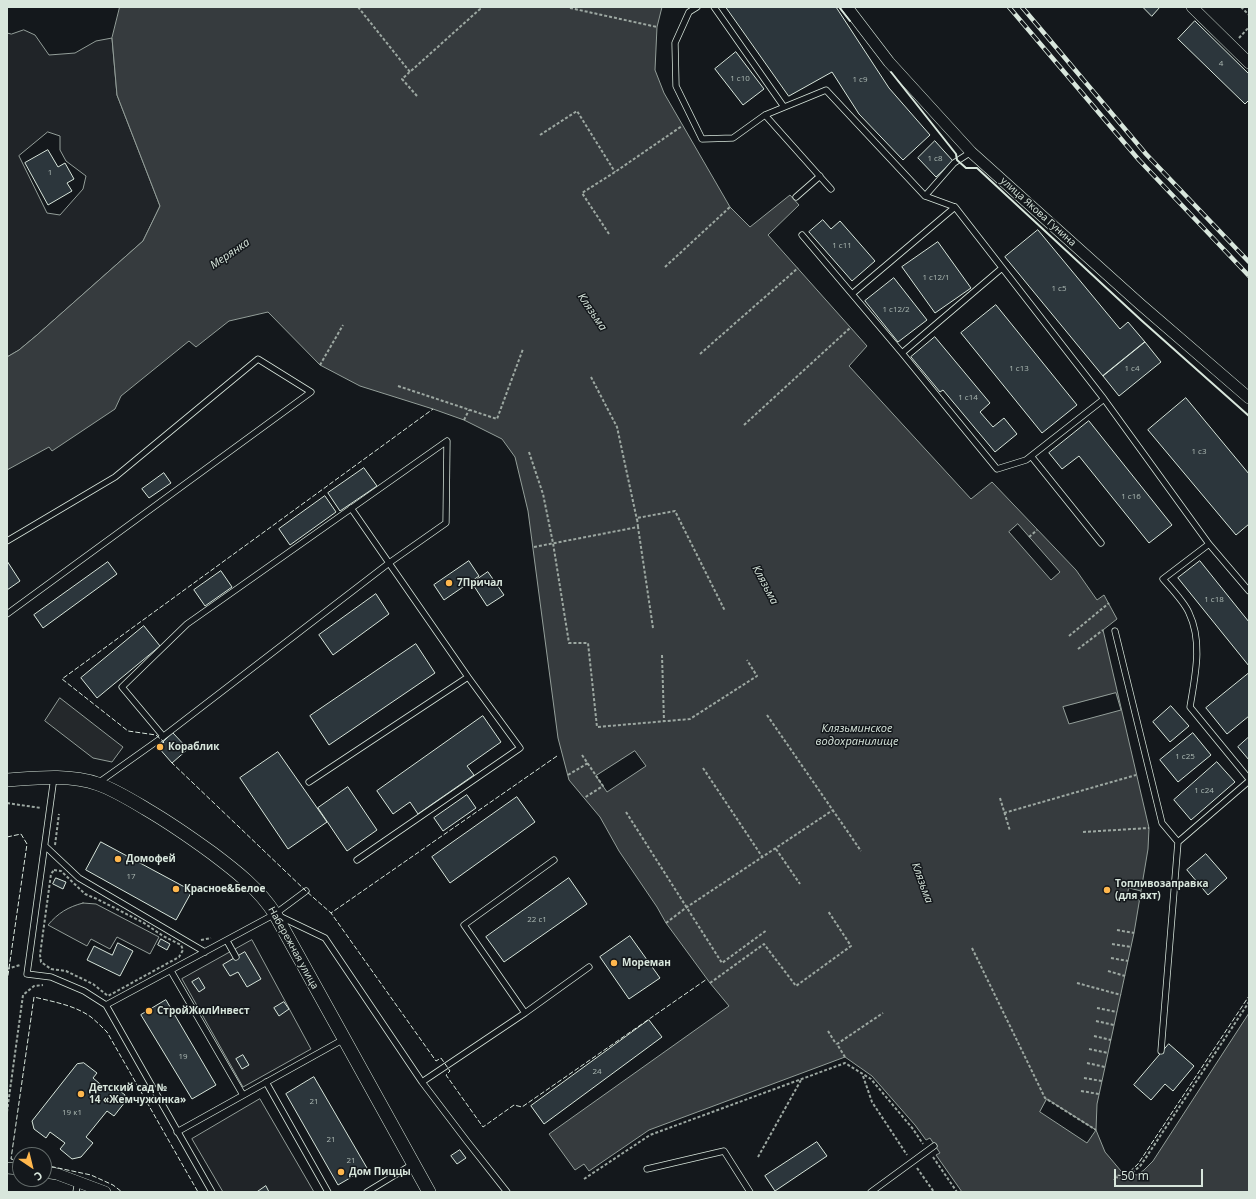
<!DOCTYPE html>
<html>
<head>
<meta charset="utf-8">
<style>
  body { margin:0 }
  #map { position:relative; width:1256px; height:1199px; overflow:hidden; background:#14181c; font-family:"Open Sans",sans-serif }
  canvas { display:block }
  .frame { position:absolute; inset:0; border:8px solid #d8e6dc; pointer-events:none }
  .north { position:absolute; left:12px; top:1147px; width:40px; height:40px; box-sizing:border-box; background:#14181c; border:1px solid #626a69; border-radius:50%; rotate:145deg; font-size:11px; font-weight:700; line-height:16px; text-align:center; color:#d8e6dc }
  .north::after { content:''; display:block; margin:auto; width:14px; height:18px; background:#ffb74d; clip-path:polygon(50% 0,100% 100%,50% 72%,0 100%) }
  .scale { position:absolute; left:1114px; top:1169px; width:89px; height:18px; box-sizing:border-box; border:2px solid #d8e6dc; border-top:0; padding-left:5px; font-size:12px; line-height:14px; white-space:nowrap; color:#d8e6dc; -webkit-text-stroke:3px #14181c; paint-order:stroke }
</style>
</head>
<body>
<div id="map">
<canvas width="1256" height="1199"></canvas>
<div class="frame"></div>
<div class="north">С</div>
<div class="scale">50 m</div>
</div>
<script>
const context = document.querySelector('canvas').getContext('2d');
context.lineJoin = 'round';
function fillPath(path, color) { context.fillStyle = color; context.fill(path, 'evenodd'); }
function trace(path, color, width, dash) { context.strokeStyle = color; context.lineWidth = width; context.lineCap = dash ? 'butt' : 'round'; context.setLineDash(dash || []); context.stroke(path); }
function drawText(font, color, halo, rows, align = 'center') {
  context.font = font + ' "Open Sans",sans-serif'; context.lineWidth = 3; context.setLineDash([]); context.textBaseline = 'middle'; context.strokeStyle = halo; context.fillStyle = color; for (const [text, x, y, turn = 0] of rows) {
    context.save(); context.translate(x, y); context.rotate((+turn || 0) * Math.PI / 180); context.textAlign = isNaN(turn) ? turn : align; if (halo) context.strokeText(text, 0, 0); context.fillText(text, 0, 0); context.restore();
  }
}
const green = new Path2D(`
  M24,30L35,35L49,55L75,53L96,41L112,38L117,95L160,206L143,241L37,335L19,350L7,357V33L11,34ZM48,132L60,136V150L66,161L86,176L83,189L60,215L47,213L19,156Z
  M83,903L96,904L159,937L150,954L117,937L110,949L91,939L87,946L48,925C58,913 68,907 83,903Z
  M252,940L311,1049L243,1087L182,979Z
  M260,1099L314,1192H223L192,1139Z`);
const parking = new Path2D(`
  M60,698L123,747L112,762L93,758L45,721Z`);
const water = new Path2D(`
  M120,7H662L657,27L655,70L664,93L730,207L750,227L790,195L799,205L768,235L867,346L849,366L971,499L992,482L1076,570L1097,600L1104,595L1117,619L1103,630L1149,828L1148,849L1134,933L1097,1104L1096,1130L1105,1152L1121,1171L1137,1175L1144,1170L1153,1161L1249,1013V1192H962L936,1155L940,1153L930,1138L926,1140L915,1125L872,1076L845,1057L649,1130L589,1171L584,1164L575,1170L549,1134L729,1006L710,983L666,923L657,907L619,851L600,817L569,780L558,738L528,511L515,457L502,439L464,420L433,409L360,386L320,365L268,312L229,321L196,347L189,341L121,396L115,409L52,451L49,447L7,470V357L19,350L37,335L143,241L160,206L117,95L112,38Z`);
const pier = new Path2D(`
  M1018,524L1060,572L1051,580L1009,532Z
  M1116,693L1121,710L1069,724L1063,707Z
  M635,751L646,766L607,792L596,776Z
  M1129,888L1141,891L1140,900L1127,898Z
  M1047,1099L1096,1130L1087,1143L1040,1112Z`);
const building = new Path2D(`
  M726,7H836L889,88L930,135L903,160L859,114L832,72L789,96Z
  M1143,7H1160L1152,16Z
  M1195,21L1249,74V100L1245,104L1178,39Z
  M736,52L764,89L743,105L715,69Z
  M935,141L953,161L936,177L918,158Z
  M48,150L58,167L65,163L74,179L67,183L72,191L48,205L25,163Z
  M823,220L831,229L840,221L875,261L852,281L809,232Z
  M1038,230L1120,329L1128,322L1145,342L1103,376L1005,257Z
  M938,242L971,288L935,313L902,267Z
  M894,278L927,320L898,342L865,301Z
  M996,305L1077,405L1042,433L961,333Z
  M935,337L990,403L980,412L993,427L1004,418L1017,434L995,452L943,390L940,392L911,357Z
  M1145,342L1161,362L1119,396L1103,376Z
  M1186,398L1249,474V524L1236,535L1148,430Z
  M1089,421L1172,525L1149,543L1079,456L1062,469L1049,453Z
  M364,468L377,486L340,511L328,493Z
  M164,473L171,483L149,498L142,489Z
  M325,496L336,512L290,545L279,529Z
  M7,561L20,581L7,590Z
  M469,561L479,576L444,600L434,585Z
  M1200,561L1249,622V666L1178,578Z
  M108,562L117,574L43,628L34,615Z
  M221,571L232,587L205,606L194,590Z
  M488,572L504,595L487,606L472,583Z
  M376,594L389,614L333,655L319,635Z
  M144,626L160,646L97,698L81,678Z
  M416,644L435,673L329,745L310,716Z
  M1249,673V716L1227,734L1206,708Z
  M1171,706L1189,726L1170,742L1153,722Z
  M483,716L501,742L467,766L474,775L418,814L410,802L393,814L377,791Z
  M173,733L188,749L172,763L158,747Z
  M1193,733L1211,755L1178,782L1160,760Z
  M1249,737V760L1238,747Z
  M278,752L327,822L288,849L240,778Z
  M1217,762L1235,782L1191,820L1174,800Z
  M348,787L377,830L347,851L318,808Z
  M467,795L476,808L443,831L434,818Z
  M517,797L535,822L450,883L432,857Z
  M101,842L192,891L176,920L86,870Z
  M1206,854L1227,878L1208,895L1187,870Z
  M56,878L66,882L63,889L53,884Z
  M569,878L587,904L504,962L486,937Z
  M630,936L660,978L629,999L600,957Z
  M161,939L170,944L167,950L158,945Z
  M118,943L133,951L120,976L87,960L94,946L112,955Z
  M245,952L261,979L247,987L238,972L230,976L223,965Z
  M199,978L205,988L199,992L192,982Z
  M166,1000L216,1085L192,1099L141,1015Z
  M284,1002L289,1009L279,1016L274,1008Z
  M649,1020L662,1037L544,1124L531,1106Z
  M1169,1044L1194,1066L1173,1091L1165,1084L1151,1100L1134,1085Z
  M243,1055L249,1065L242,1069L236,1059Z
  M84,1063L97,1073L93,1078L106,1089L111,1084L125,1095V1102L114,1116L107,1111L86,1137L93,1143L81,1157L72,1159L60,1149L65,1143L50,1132L46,1138L34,1129L32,1121L77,1064Z
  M314,1077L367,1168L338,1185L286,1094Z
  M817,1142L827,1156L775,1191L765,1176Z
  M460,1150L466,1158L457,1164L451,1156Z
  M266,1186L269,1192H257Z`);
const path = new Path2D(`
  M358,7L410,72
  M1241,7L1249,15
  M570,8L657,27
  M1239,38L1249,27
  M417,96L402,79L480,9L479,7
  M540,135L577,111L615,172
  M609,234L582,193L615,172L682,126
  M665,267L730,207
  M700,354L798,268
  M320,365L343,325
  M591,377L617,427L637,520
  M398,386L497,419L523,349
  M464,420L469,410
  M744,425L850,328
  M529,452L543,494L553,543L569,643H588L597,727L690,719L757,676L747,660
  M638,527L637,518L675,511L725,611
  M1029,537L1037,530
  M534,547L638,527L653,628
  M1069,636L1109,603
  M1078,649L1103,630
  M662,655L664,721
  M767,715L861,851
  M582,755L603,786L584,798
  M703,768L763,858
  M568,775L588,763
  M1000,798L1010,831
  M7,803L41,808
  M626,812L722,963L767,930
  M1004,813L1136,775
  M1083,832L1149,828
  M55,845L59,814
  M776,849L800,884
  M54,870L61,871L85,894L97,899L144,923L163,936L181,945L183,950L179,957L108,996L93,984L66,971L51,969L41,962L40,955L51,874Z
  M666,923L687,907L833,810
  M1117,930L1134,933
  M201,940L211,938
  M1112,944L1131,947
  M972,948L1045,1098L1096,1130
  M1111,958L1128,961
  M7,969L20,965
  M1108,971L1125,976
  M710,983L764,944L796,986L851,946L828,911
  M1077,983L1121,995
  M1097,1008L1117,1012
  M1096,1021L1114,1025
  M828,1031L836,1044
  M1094,1036L1111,1040
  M1089,1049L1108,1053
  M845,1057L837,1044L883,1013
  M1087,1063L1105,1067
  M863,1076L872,1102L907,1155
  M1084,1078L1102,1081
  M1081,1091L1099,1094
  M7,1112L23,995L34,986L43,985
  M758,1157L801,1080
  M933,1157L957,1192
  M917,1168L934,1192
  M1115,1177L1126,1179L1141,1165L1249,1002
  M584,1179L650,1135L845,1063L871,1079L913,1129L923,1144`);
const service = new Path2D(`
  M697,7L689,12L675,43L676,86L702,139L733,138L765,115L826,90L925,196L955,207L1104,399L1209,544L1249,591
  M714,7L784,107
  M765,115L831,189
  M925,196L954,163L971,152
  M796,197L820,176
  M802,235L902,353
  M1002,268L902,353L997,469L1026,460L1104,399
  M852,294L955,207
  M1031,456L1101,543
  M7,541L115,477L258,359L311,392L7,614
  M1209,544L1163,579C1171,588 1185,603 1189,613C1203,642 1195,676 1190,707L1249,779
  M1115,631L1162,823L1178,842L1249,781
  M163,736L122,687L187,624L447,441L446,523L389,563L351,508
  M54,777L27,974L51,977L84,991L106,1005L212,1192
  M98,783L160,739L389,563L468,677L309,782
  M46,847L79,878L205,952
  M357,860L520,748L468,677
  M279,916L325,938L422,1082L466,1140L507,1192
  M227,941L236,957
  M171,971L243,1095
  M106,1005L275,914L306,891
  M525,1013L464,925L554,860
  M1161,1051L1178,842
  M266,1082L328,1192
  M422,1082L525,1013L589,967
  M177,1132L344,1039
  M647,1169L724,1151L750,1192
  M76,1192L78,1181
  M367,1192L413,1164
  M871,1192L934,1146`);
const minor = new Path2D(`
  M847,7L889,62L971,152L1140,304L1249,398
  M1192,7L1249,63
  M7,1168L20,1169
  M44,1172L57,1174L105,1192`);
const tertiary = new Path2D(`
  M7,780C36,778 69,774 98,784C115,790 131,800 146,809C170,823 190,837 212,853C236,871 259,889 275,914L429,1192`);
const rail = new Path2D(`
  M1009,7L1139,160L1249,276
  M1022,7L1146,154L1249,262`);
const fence = new Path2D(`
  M163,743L164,742L156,735L128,731L62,679L433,409
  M557,756L331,913L436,1061L441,1058L450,1071L446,1075L483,1127L514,1105L522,1107L707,979
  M171,762L306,891L331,913
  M7,837L21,834L27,844L7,982
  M20,1161L11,1159L34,997C54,1002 74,1005 91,1017C97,1022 102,1027 107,1032L198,1192
  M44,1165L91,1175L113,1185L122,1192
  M1114,1180L1116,1175L1125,1176L1138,1164L1249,996`);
const wall = new Path2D(`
  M839,7L850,21
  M891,72L956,154L957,160L966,168H977L1141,320L1249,416`);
const markers = [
  [449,583,4,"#ffb74d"],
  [160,747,4,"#ffb74d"],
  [118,859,4,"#ffb74d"],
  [176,889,4,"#ffb74d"],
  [1107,890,4,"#ffb74d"],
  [614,963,4,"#ffb74d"],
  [149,1011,4,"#ffb74d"],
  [81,1094,4,"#ffb74d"],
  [341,1172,4,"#ffb74d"]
];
const numberNames = [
  ["4",1221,64],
  ["1 с10",740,79],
  ["1 с9",860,80],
  ["1 с8",935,159],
  ["1",50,173],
  ["1 с11",842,246],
  ["1 с12/1",936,278],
  ["1 с5",1059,289],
  ["1 с12/2",896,310],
  ["1 с13",1019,369],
  ["1 с4",1132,369],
  ["1 с14",968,398],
  ["1 с3",1199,452],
  ["1 с16",1131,497],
  ["1 с18",1214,600],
  ["1 с25",1185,757],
  ["1 с24",1204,791],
  ["17",131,877],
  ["22 с1",537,920],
  ["19",183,1057],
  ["24",597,1072],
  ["21",314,1102],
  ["19 к1",72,1113],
  ["21",331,1140],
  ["21",351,1161]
];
const streetNames = [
  ["улица Якова Гунина",1038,212,42],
  ["Набережная улица",293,948,61]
];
const poiNames = [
  ["7Причал",457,583],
  ["Кораблик",168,747],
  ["Домофей",126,859],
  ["Топливозаправка",1115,884],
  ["(для яхт)",1115,896],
  ["Красное&Белое",184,889],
  ["Мореман",622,963],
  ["СтройЖилИнвест",157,1011],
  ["Детский сад №",89,1088],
  ["14 «Жемчужинка»",89,1100],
  ["Дом Пиццы",349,1172]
];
const waterNames = [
  ["Мерянка",230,254,-34],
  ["Клязьма",592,312,56],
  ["Клязьма",765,585,62],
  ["Клязьминское",857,729],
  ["водохранилище",857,742],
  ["Клязьма",922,883,70]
];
fillPath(green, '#202428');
trace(green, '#939e99', 1);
fillPath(parking, '#24282b');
trace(parking, '#939e99', 1);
fillPath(water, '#363b3e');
trace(water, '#939e99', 1);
fillPath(pier, '#14181c');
trace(pier, '#939e99', 1);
fillPath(building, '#2c363c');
trace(building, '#d8e6dc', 1);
trace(service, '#d8e6dc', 7);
trace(minor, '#d8e6dc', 12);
trace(tertiary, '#d8e6dc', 14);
trace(path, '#9da8a2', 2, [3, 2]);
trace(service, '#14181c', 5.5);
trace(minor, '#14181c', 11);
trace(tertiary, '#14181c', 13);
trace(rail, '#d8e6dc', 4.5);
trace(rail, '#14181c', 3, [9]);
trace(fence, '#d8e6dc', 1, [5, 2]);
trace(wall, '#d8e6dc', 2);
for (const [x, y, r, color] of markers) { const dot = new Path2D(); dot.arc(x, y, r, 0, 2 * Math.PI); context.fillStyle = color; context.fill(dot); trace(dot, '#14181c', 1.5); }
drawText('8px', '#adbab4', null, numberNames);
drawText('10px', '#d8e6dc', '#14181c', streetNames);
drawText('bold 10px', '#d8e6dc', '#14181c', poiNames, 'left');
drawText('italic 11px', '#d8e6dc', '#14181c', waterNames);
</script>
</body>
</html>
